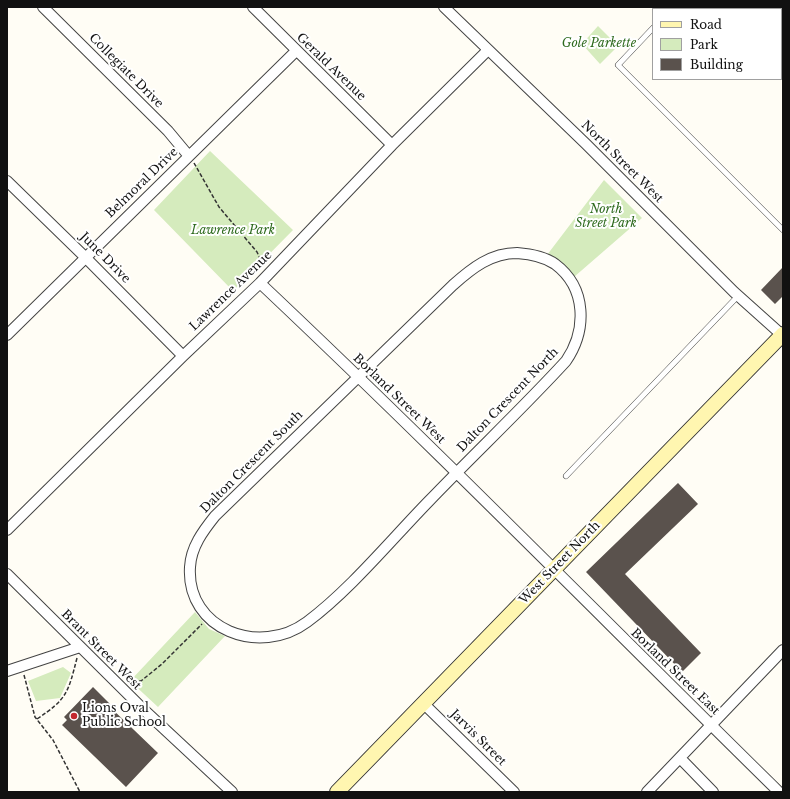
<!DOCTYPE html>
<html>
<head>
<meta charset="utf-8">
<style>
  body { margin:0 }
  #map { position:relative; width:790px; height:799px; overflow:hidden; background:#fffdf5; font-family:"Libre Baskerville",serif }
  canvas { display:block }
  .frame { position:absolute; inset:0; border:8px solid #111; pointer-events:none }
  .legend { position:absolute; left:652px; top:8px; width:130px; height:72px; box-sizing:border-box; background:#fff; border:1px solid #a0a0a0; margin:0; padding:5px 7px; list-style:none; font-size:12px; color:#111 }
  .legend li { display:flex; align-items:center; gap:8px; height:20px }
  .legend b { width:20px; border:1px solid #a0a0a0 }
</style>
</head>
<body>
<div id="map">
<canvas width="790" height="799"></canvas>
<div class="frame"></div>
<ul class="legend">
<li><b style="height:5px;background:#fff6b0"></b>Road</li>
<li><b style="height:11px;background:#d5ebbd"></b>Park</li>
<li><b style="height:11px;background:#5a524d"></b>Building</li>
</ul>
</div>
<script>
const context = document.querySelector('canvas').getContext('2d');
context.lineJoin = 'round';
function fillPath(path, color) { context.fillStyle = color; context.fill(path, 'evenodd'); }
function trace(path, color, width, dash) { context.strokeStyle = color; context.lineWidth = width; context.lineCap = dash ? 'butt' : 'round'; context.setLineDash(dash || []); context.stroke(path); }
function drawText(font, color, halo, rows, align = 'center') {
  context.font = font + ' "Libre Baskerville",serif'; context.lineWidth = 4; context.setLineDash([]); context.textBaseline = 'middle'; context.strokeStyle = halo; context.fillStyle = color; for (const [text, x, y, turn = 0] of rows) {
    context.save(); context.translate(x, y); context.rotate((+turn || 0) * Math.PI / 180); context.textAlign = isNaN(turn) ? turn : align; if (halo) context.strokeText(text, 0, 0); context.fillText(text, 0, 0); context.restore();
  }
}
const green = new Path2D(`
  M598,26L618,46L600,64L582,44Z
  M210,151L293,230L233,291L154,210Z
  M604,180L642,218L574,277L547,255Z
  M195,612L209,629L225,636L158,707L130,681Z
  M63,667L71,673L60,698L36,701L28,681Z`);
const building = new Path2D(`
  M783,267V296L775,304L761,290Z
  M678,483L698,504L625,574L701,653L682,672L586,572Z
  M93,687L111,705L109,706L158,753L126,787L62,725L67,720L64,717Z`);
const path = new Path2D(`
  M194,163L219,207L257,252L263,265
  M24,675L35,717L53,740L80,792
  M128,682L131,680L141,681L162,664L202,624
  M37,719C67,699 68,693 77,658`);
const service = new Path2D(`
  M671,9L673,7
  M653,28L618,65L783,230
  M566,476L738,296`);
const minor = new Path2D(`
  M43,7L168,131L188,155
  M253,7L392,145
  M444,7L586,144L734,292L782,335
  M7,181L85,257L183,356
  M517,253C530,254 545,257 555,264C587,288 587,330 566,361C522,409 474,454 429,501C391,540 350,590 307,622C260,657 186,630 190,567C191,547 203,531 215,516L453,285C472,268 491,253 517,253Z
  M260,283C436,449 606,622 779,792
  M7,335L296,51
  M7,530L183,356L260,283L392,145L487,51
  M7,574L144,710L232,792
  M7,671L80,647
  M423,703L514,792
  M680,758L713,792
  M647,792L783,650`);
const secondary = new Path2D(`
  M337,792L783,334`);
const markers = [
  [74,716,4,"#c4262e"]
];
const parkNames = [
  ["Gole Parkette",599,44],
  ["North",606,210],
  ["Street Park",606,224],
  ["Lawrence Park",233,231]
];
const streetNames = [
  ["Gerald Avenue",331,67,44],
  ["Collegiate Drive",126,71,45],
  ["North Street West",622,162,45],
  ["Belmoral Drive",142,183,-44],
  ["June Drive",105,258,45],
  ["Lawrence Avenue",231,291,-44],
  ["Borland Street West",399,399,44],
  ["Dalton Crescent North",508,400,-46],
  ["Dalton Crescent South",252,462,-45],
  ["West Street North",560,563,-46],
  ["Brant Street West",101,650,45],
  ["Borland Street East",675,672,44],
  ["Jarvis Street",478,738,45]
];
const poiNames = [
  ["Lions Oval",82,709],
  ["Public School",82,723]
];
fillPath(green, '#d5ebbd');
fillPath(building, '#5a524d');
trace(service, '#444', 6);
trace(minor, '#444', 12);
trace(secondary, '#333', 16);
trace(path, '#333', 1.5, [4, 2]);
trace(service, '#fff', 5);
trace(minor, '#fff', 10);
trace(secondary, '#fff6b0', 14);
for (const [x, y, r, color] of markers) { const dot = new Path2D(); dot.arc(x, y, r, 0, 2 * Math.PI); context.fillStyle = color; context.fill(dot); trace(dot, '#fff', 1.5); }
drawText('italic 12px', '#2f6b1f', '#fff', parkNames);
drawText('12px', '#111', '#fff', streetNames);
drawText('12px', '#111', '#fff', poiNames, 'left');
</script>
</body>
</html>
